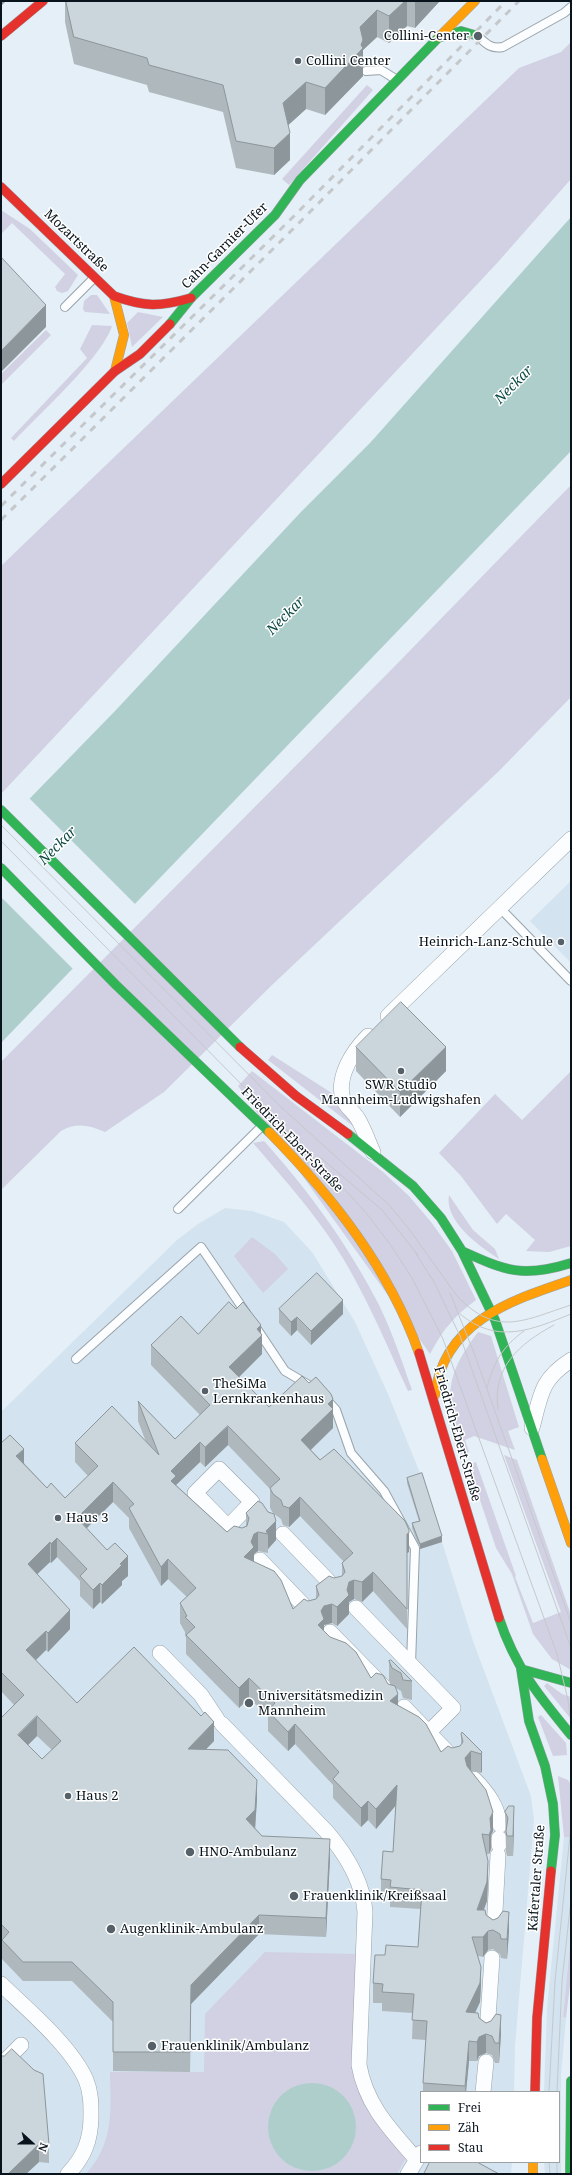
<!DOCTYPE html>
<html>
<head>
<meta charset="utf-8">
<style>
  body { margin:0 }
  #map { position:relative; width:572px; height:2175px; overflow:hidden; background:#e5eff7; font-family:"Noto Serif",serif }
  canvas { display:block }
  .frame { position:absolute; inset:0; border:2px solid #08131b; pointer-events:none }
  .legend { position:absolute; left:420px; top:2091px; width:140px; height:72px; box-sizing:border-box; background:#fff; border:1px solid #9ca1a4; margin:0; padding:5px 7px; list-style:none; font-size:12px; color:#08131b }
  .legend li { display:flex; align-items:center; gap:8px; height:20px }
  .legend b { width:20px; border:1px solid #9ca1a4 }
  .north { position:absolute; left:12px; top:2123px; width:40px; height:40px; -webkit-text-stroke:3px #fff; paint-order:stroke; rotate:111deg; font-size:11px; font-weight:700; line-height:16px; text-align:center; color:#08131b }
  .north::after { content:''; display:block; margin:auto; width:14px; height:18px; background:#08131b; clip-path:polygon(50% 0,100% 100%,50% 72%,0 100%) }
</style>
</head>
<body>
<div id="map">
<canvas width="572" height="2175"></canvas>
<div class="frame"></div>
<ul class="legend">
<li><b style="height:5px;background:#30b455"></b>Frei</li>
<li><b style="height:5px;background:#ff9f0a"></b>Zäh</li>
<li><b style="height:5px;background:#e5322d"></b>Stau</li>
</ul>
<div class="north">N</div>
</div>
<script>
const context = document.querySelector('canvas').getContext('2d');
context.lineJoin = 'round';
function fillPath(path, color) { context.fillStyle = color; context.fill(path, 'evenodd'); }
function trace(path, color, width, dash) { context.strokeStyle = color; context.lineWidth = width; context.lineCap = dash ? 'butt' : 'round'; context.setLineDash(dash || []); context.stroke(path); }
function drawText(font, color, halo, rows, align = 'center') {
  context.font = font + ' "Noto Serif",serif'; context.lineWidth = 3; context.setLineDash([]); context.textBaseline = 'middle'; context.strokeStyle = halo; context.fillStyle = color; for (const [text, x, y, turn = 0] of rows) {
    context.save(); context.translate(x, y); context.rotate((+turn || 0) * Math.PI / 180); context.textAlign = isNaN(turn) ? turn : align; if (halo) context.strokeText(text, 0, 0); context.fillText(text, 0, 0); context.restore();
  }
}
const built = new Path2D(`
  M571,881V963L530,921Z
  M225,1208L252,1211L284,1222L312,1252L355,1322L388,1394L422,1478L473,1641L531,1796L534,1820L515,2046L514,2092H421V2162H512L511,2174H1V1412L177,1240L198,1224Z
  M564,1837H571V1933L563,2017L566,2018L561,2075V2174H545L544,2162H559V2092H544L547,2009Z`);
const green = new Path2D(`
  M571,42V179L498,262L1,794V566L519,68L561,52Z
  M367,85L373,90L289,185L282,179Z
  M1,210L30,229L78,275L68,291L62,293L57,291L55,287L65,274L12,223L1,234Z
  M91,295H97L110,314L85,312L83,309L84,301Z
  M138,312L163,317L132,347L127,323Z
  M92,325L112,326C101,359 39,414 14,441L11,438L87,358L80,349Z
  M46,330L51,335L1,385V374Z
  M571,485V697L499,771L272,985L164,1092L105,1132C90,1125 75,1122 61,1131L1,1190V1062L393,668Z
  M272,1055L335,1095L355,1122L353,1126L268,1060Z
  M252,1071L383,1172L409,1196L431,1222L452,1251L476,1300C453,1317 443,1330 430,1354L238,1086Z
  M571,1071V1246L549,1252L526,1251L535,1240L506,1214L497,1224L461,1176L439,1153L495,1094L522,1120Z
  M264,1141C308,1190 349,1246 379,1305C392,1332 402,1361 412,1390L408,1391C383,1337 360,1280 325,1231C303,1200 278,1172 253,1143Z
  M449,1195L473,1230L495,1249L499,1259C480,1247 444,1221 449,1195Z
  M252,1237L275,1254L288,1269L263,1293L234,1256Z
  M478,1332L491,1336L519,1427L508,1431L515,1450L474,1436L465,1440L469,1452L460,1455C448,1397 441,1381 478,1332Z
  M504,1455L517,1460L571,1615V1670L552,1659L533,1634L512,1574L496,1548L477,1491L464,1467L476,1462L516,1576L515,1577L533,1623L561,1612Z
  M547,1683L562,1694L571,1697V1719L544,1686Z
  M541,1715L566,1743L567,1755L553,1756L538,1717Z
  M558,1776L568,1780L571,1784V1837H564Z
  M571,1933V1977L566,2018L563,2017Z
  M265,1952L357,1954L351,2066L364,2101L406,2158L397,2174H86C114,2143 111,2111 110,2072H204L205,2014Z`);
const water = new Path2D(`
  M571,217V451L1,1043V828L115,711L300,513L370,443Z
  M268 2127a44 44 0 1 1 88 0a44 44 0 1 1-88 0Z`);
const pier = new Path2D(`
  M28,797L136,905L74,970L1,897V825Z`);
const lane = new Path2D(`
  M479,37C487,45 492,49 503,47L564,13L571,7
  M366,71L381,70L397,80
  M65,307L94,278
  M500,908L571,981
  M178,1209L262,1126
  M257,1329L285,1371L307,1384
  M76,1359L201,1247L246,1313
  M326,1399L336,1410L351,1453L384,1491L415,1548L411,1664`);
const street = new Path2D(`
  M388,1016L571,839
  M368,1036C353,1051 336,1077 343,1099C346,1107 354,1112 358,1119C364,1129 368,1141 373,1152
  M532,1428C541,1395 540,1380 571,1360
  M228,1527L252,1502L219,1469L195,1493L240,1539
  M283,1534L336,1589
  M260,1560L310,1612
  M356,1608L453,1708L429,1732
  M330,1632L383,1686
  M160,1653L201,1695L217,1719
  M404,1707L454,1759
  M222,1724L326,1831C345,1853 363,1882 365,1912L359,2065C366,2105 390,2129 416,2159
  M474,1779C488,1793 497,1806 500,1825
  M499,1845V1838
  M494,1930L498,1855
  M1,1984C27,2009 72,2047 86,2080C91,2092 91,2104 91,2116C91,2140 84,2157 68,2174
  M487,2033L492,1958
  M1,2065L21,2045
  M483,2092L486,2062
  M408,2174L421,2153`);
const fast = new Path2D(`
  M442,37L461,31L478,36
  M170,324L191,298L275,215L300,180L439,37
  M1,810L240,1047
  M1,868L116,985L269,1132
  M348,1134L413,1186L441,1218L462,1251L495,1320L542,1459
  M462,1251C506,1271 523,1278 571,1263
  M499,1618C515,1667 539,1696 571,1735
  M551,1871L555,1835L553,1804L545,1766L529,1721L521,1669L571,1683
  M570,2174L571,2081`);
const slow = new Path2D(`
  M439,37L475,1
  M114,296L124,335L115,371
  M269,1132C332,1196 389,1268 419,1353
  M435,1395C443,1322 512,1300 571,1280
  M542,1459L571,1543
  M533,2162V2174`);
const jam = new Path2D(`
  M1,36L43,1
  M1,187L114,296C145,307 159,307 191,298
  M1,484L115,371L140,354L170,324
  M240,1047L296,1096L348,1134
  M419,1353L499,1618
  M535,2092L537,2018L551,1871`);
const tram = new Path2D(`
  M1,825L280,1106L389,1205L409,1229L457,1296C497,1338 524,1320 571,1305
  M1,841L337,1181L367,1214L392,1247L412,1278L443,1339L557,1654L568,1700L571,1724
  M321,1158L382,1210L418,1255
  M415,1252L434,1282L460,1336L571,1648
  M450,1293L474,1353L571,1623
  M460,1314C497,1345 531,1330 571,1314
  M487,1388C493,1363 503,1346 524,1331
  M498,1410C492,1367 519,1344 554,1325
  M549,2092L555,1981L571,1826
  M557,2092L562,1981L571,1900
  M549,2162L550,2174
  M557,2162V2174`);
const rail = new Path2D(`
  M1,506L297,213L506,1
  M1,520L297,225L519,1`);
const wall = new Path2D(`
  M65,1H439V2L415,28L407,26L389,43L377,37L363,50V76L325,115L306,109L288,125L290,160L274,175L236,168L223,112L149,92L147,85L74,64L65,22Z
  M356,1047L446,1071L400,1117L356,1071Z
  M279,1309L343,1314L311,1345L297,1330L291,1336L279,1323Z
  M261,1333L262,1354L239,1377L269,1407L309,1383L333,1399V1428L311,1450L409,1552L407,1553V1629L373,1591L362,1602L354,1599L349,1602V1614L337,1626L332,1623L324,1625V1631L371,1678L391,1685L389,1680V1661L412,1681V1700L403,1698L401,1691L396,1688L398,1705L441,1752L460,1746L461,1745V1734L482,1752V1771L481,1773L471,1771L493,1831L491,1835V1849L489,1854H486L488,1880L487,1901L483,1910L486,1915L509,1931L507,1959L501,1958L500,1954L493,1949L488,1950L483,1957L478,1956L481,1986L480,2002L475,2013L479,2018L501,2034L499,2063H495L492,2055L486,2053L479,2056L477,2061H469L466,2092H423V2083L426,2040L412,2039L413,2013L382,2011V2003H373V1983L385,1955L418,1947L421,1909L390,1907V1899L381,1898V1879L393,1852L396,1805L376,1829L368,1820L361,1827L333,1798V1785L295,1744L288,1751L268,1731V1716L249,1698L239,1708L186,1654V1637L185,1636V1632L180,1623V1603L187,1597L168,1579L161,1586L129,1528V1518L113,1502L86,1528L128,1576L122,1581V1585L102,1604L100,1602L93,1609L80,1596V1581L57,1557L51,1563L50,1562L37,1574L70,1629L48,1652L46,1650L35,1660L77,1703L214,1741L206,1749L257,1799L255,1828L262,1836L330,1858L326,1937L259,1934L191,2004L190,2072L113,2071V2022L72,1981H23L2,1959V1944H1V1718L14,1705L2,1692L1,1694V1443L24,1463L47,1488L65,1498L88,1476L75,1462V1443L146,1442L138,1421V1401L175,1439L200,1415L151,1365V1345L198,1334ZM228,1445L270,1489V1508L273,1513L281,1519L283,1525L289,1527L300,1516L344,1562L342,1563V1576L334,1578L316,1586V1599L308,1601L293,1609L254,1562V1554L258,1551L268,1553V1549L276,1540L246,1513V1526L242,1528L227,1532L176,1485L200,1462L205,1467ZM37,1736L52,1750L42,1759L28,1745Z
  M407,1478L442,1542L420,1549L412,1528V1523L419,1521L407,1483Z
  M505,1812L514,1826L513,1856H507L506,1851Z
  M1,2056L49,2145V2163L39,2162L26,2174H1Z`);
const shadedWall = new Path2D(`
  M1,1H6L1,6Z
  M405,1H407V26L389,43V16Z
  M415,1H439V2L415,28Z
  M377,10V37L363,50V76L325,115V88L360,27Z
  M306,82V109L283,130V103Z
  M290,133V160L274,175V148Z
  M46,305V327L1,372V351Z
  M446,1047V1071L400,1117V1092Z
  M343,1300V1314L311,1345V1331Z
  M297,1317V1330L291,1336V1322Z
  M261,1325V1337L262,1335V1354L229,1387V1367L257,1329Z
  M333,1399V1428L301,1459V1440L328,1404Z
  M228,1426V1445L205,1467V1447Z
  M200,1442V1462L176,1485L171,1500V1471Z
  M24,1449V1469L16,1456Z
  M113,1482V1502L77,1538V1518Z
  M300,1497V1516L289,1527V1508Z
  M276,1521V1540L268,1549V1534L266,1531Z
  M409,1530V1552L407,1553V1629V1534Z
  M258,1532V1551L254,1554V1567L244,1557L254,1534Z
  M442,1536V1542L420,1549V1544Z
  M57,1538V1557L51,1563V1544Z
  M50,1542V1562L28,1583V1564Z
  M128,1556V1576L122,1581V1585L102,1604V1585L120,1564Z
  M168,1559V1579L161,1586V1567Z
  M373,1572V1591L362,1602V1582Z
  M354,1580V1599L349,1602V1614L337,1626V1607L347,1590L349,1582Z
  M100,1583V1602L93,1609V1590Z
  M332,1604V1623L324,1625V1639L318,1625L321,1611L324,1606Z
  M70,1610V1629L48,1652V1633Z
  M46,1631V1650L26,1670V1650Z
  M2,1673V1692L1,1694V1674Z
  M249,1678V1698L239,1708V1688Z
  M398,1694V1713L390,1701Z
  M37,1716V1736L18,1755V1735Z
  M214,1722V1741L188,1768V1749Z
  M295,1724V1744L288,1751V1732Z
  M471,1751V1770L465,1777V1758Z
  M482,1752V1771L481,1773V1754Z
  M257,1780V1799L255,1830L246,1819Z
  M397,1785V1804L376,1829V1809Z
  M368,1801V1820L361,1827V1808Z
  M514,1806V1826L513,1856V1836Z
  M493,1812V1831L491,1835V1849L489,1854V1835L490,1818Z
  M330,1839V1858L326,1937V1918Z
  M488,1861V1880L487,1901L477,1929V1910Z
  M509,1912V1931L507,1959V1939Z
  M259,1915V1934L191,2004L190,2072L191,1985Z
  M488,1931V1950L483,1957V1937Z
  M481,1967V1986L480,2002L466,2032V2012Z
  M501,2015V2034L499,2063V2043Z
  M486,2034V2053L479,2056L477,2061V2042L479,2037Z
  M469,2041V2061L466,2092H465Z
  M39,2144V2162L26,2174H8Z`);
const building = new Path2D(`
  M66,1H405L389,16L377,10L360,27L363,40L361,45L363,48L325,88L306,82L283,103L290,133L274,148L236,141L223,85L149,65L147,58L74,37Z
  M1,257L46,305L1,351Z
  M401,1002L446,1047L400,1092L356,1047Z
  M317,1273L343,1300L311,1331L297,1317L291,1322L279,1309Z
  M229,1302L236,1309L243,1302L261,1325L257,1329L262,1335L229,1367L269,1407L302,1376L309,1383L316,1377L331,1394L333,1399L328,1404L333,1409L301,1440L320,1460L334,1449L405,1521L409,1530V1533L407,1534V1609L373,1572L362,1582L354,1580L349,1582L347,1590L349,1595L337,1607L332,1604L324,1606L321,1611L324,1619L318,1625L330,1637L346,1643L356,1652L371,1678L376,1673L383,1675L388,1684L395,1686L398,1694L390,1701L419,1717L426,1724L441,1752L448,1746L452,1748L460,1746L463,1742L461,1734L462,1732L482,1752L481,1754L471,1751L465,1758L467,1766L486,1790L493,1812L490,1818L491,1830L489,1835L482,1834L488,1861L487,1882L477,1910H485L486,1915L493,1920L498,1918L503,1911L509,1912L507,1939H501L500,1934L493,1930L488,1931L483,1937H472L481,1967L480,1983L466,2012L478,2013L479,2018L486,2023L491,2021L496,2014L501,2015L499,2043H495L492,2036L486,2034L479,2037L477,2042L469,2041L465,2086L423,2083L427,2021L412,2020L414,1994L382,1992L383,1984L373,1983L375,1955H385L386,1945L418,1947L422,1890L390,1887L391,1880L381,1879L383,1851L393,1852L397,1785L376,1809L368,1801L361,1808L333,1779L339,1772L295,1724L288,1732L268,1711L275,1703L249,1678L239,1688L186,1635L195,1627L185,1617L187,1616L180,1603L196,1588L168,1559L161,1567L129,1508L134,1504L113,1482L77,1518L107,1550L115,1543L128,1556L120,1564L122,1565L102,1585L100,1583L93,1590L80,1576L87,1569L57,1538L51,1544L50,1542L28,1564L70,1610L48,1633L46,1631L26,1650L77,1703L134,1647L201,1716L205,1712L214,1722L188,1749L228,1750L257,1780L255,1810L246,1819L262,1836L330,1839L326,1918L259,1915L191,1985L190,2052H113V2002L72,1962H23L2,1940L9,1932L1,1924V1718L24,1695L2,1673L1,1674V1443L10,1435L24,1449L16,1456L47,1488L51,1483L65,1498L98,1466L75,1443L112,1406L159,1455L138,1401L175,1439L210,1405L151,1345L181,1316L198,1334ZM228,1426L280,1479L270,1488L273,1494L281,1500L283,1506L289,1508L300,1497L353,1553L342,1563L345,1572L342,1576L334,1578L329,1576L316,1586L319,1595L316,1599L308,1601L304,1599L293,1609L281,1580L274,1571L244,1557L254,1547L251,1542L254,1534L258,1532L268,1534L266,1531L276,1521L274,1514L268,1512L262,1503L258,1501L246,1513L249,1518L247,1526L242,1528L234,1526L227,1532L171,1481L176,1476L171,1471L200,1442L205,1447ZM37,1716L61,1741L42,1759L18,1735Z
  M422,1473L442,1536L420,1544L412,1523L420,1521L407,1478Z
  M391,1660L412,1681L403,1680L401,1673L392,1668L389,1661Z
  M509,1806H514L513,1836H507L506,1831L508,1818L505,1812Z
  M12,2049L34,2070L43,2074L49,2145L39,2144L8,2174H1V2056H4Z
  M430,2162H477L499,2174H424Z`);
const markers = [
  [478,36,5,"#556068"],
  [298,61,4,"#556068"],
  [561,942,4,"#556068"],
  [401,1071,4,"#556068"],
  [205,1391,4,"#556068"],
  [58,1518,4,"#556068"],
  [249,1703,5,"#556068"],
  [68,1796,4,"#556068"],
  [190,1852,5,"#556068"],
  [294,1896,5,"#556068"],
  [111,1929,5,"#556068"],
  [152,2046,5,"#556068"]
];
const poiNames = [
  ["Collini-Center",469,36,"right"],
  ["Collini Center",306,61],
  ["Heinrich-Lanz-Schule",553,942,"right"],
  ["SWR Studio",401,1085,"center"],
  ["Mannheim-Ludwigshafen",401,1100,"center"],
  ["TheSiMa",213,1384],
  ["Lernkrankenhaus",213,1399],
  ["Haus 3",66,1518],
  ["Universitätsmedizin",258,1696],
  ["Mannheim",258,1711],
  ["Haus 2",76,1796],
  ["HNO-Ambulanz",199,1852],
  ["Frauenklinik/Kreißsaal",303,1896],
  ["Augenklinik-Ambulanz",120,1929],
  ["Frauenklinik/Ambulanz",161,2046]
];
const streetNames = [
  ["Mozartstraße",76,241,44],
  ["Cahn-Garnier-Ufer",225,246,-45],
  ["Friedrich-Ebert-Straße",292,1140,46],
  ["Friedrich-Ebert-Straße",457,1434,74],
  ["Käfertaler Straße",537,1878,-86]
];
const waterNames = [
  ["Neckar",514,385,-45],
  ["Neckar",286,616,-45],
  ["Neckar",58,846,-45]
];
fillPath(built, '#d3e3f0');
fillPath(green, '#d1d1e3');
fillPath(water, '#aececc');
fillPath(pier, '#e5eff7');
trace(lane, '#99a3aa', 10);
trace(street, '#99a3aa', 16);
trace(fast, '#99a3aa', 10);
trace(slow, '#99a3aa', 10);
trace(jam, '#99a3aa', 10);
trace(lane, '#fbfdfe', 8);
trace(street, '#fbfdfe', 15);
trace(fast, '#30b455', 9);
trace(slow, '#ff9f0a', 9);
trace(jam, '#e5322d', 9);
trace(tram, '#c5c8cb', 1);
trace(rail, '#c5c8cb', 3, [7, 7]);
fillPath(wall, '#aeb8bd');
fillPath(shadedWall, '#8d969a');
fillPath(building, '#cad6dc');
trace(building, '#8d969a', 1);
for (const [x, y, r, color] of markers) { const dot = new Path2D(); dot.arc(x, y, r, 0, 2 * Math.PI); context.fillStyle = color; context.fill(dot); trace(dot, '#fff', 1.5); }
drawText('13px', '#08131b', '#fff', poiNames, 'left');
drawText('13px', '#08131b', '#fff', streetNames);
drawText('italic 14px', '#0f4c46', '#fff', waterNames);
</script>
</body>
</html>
